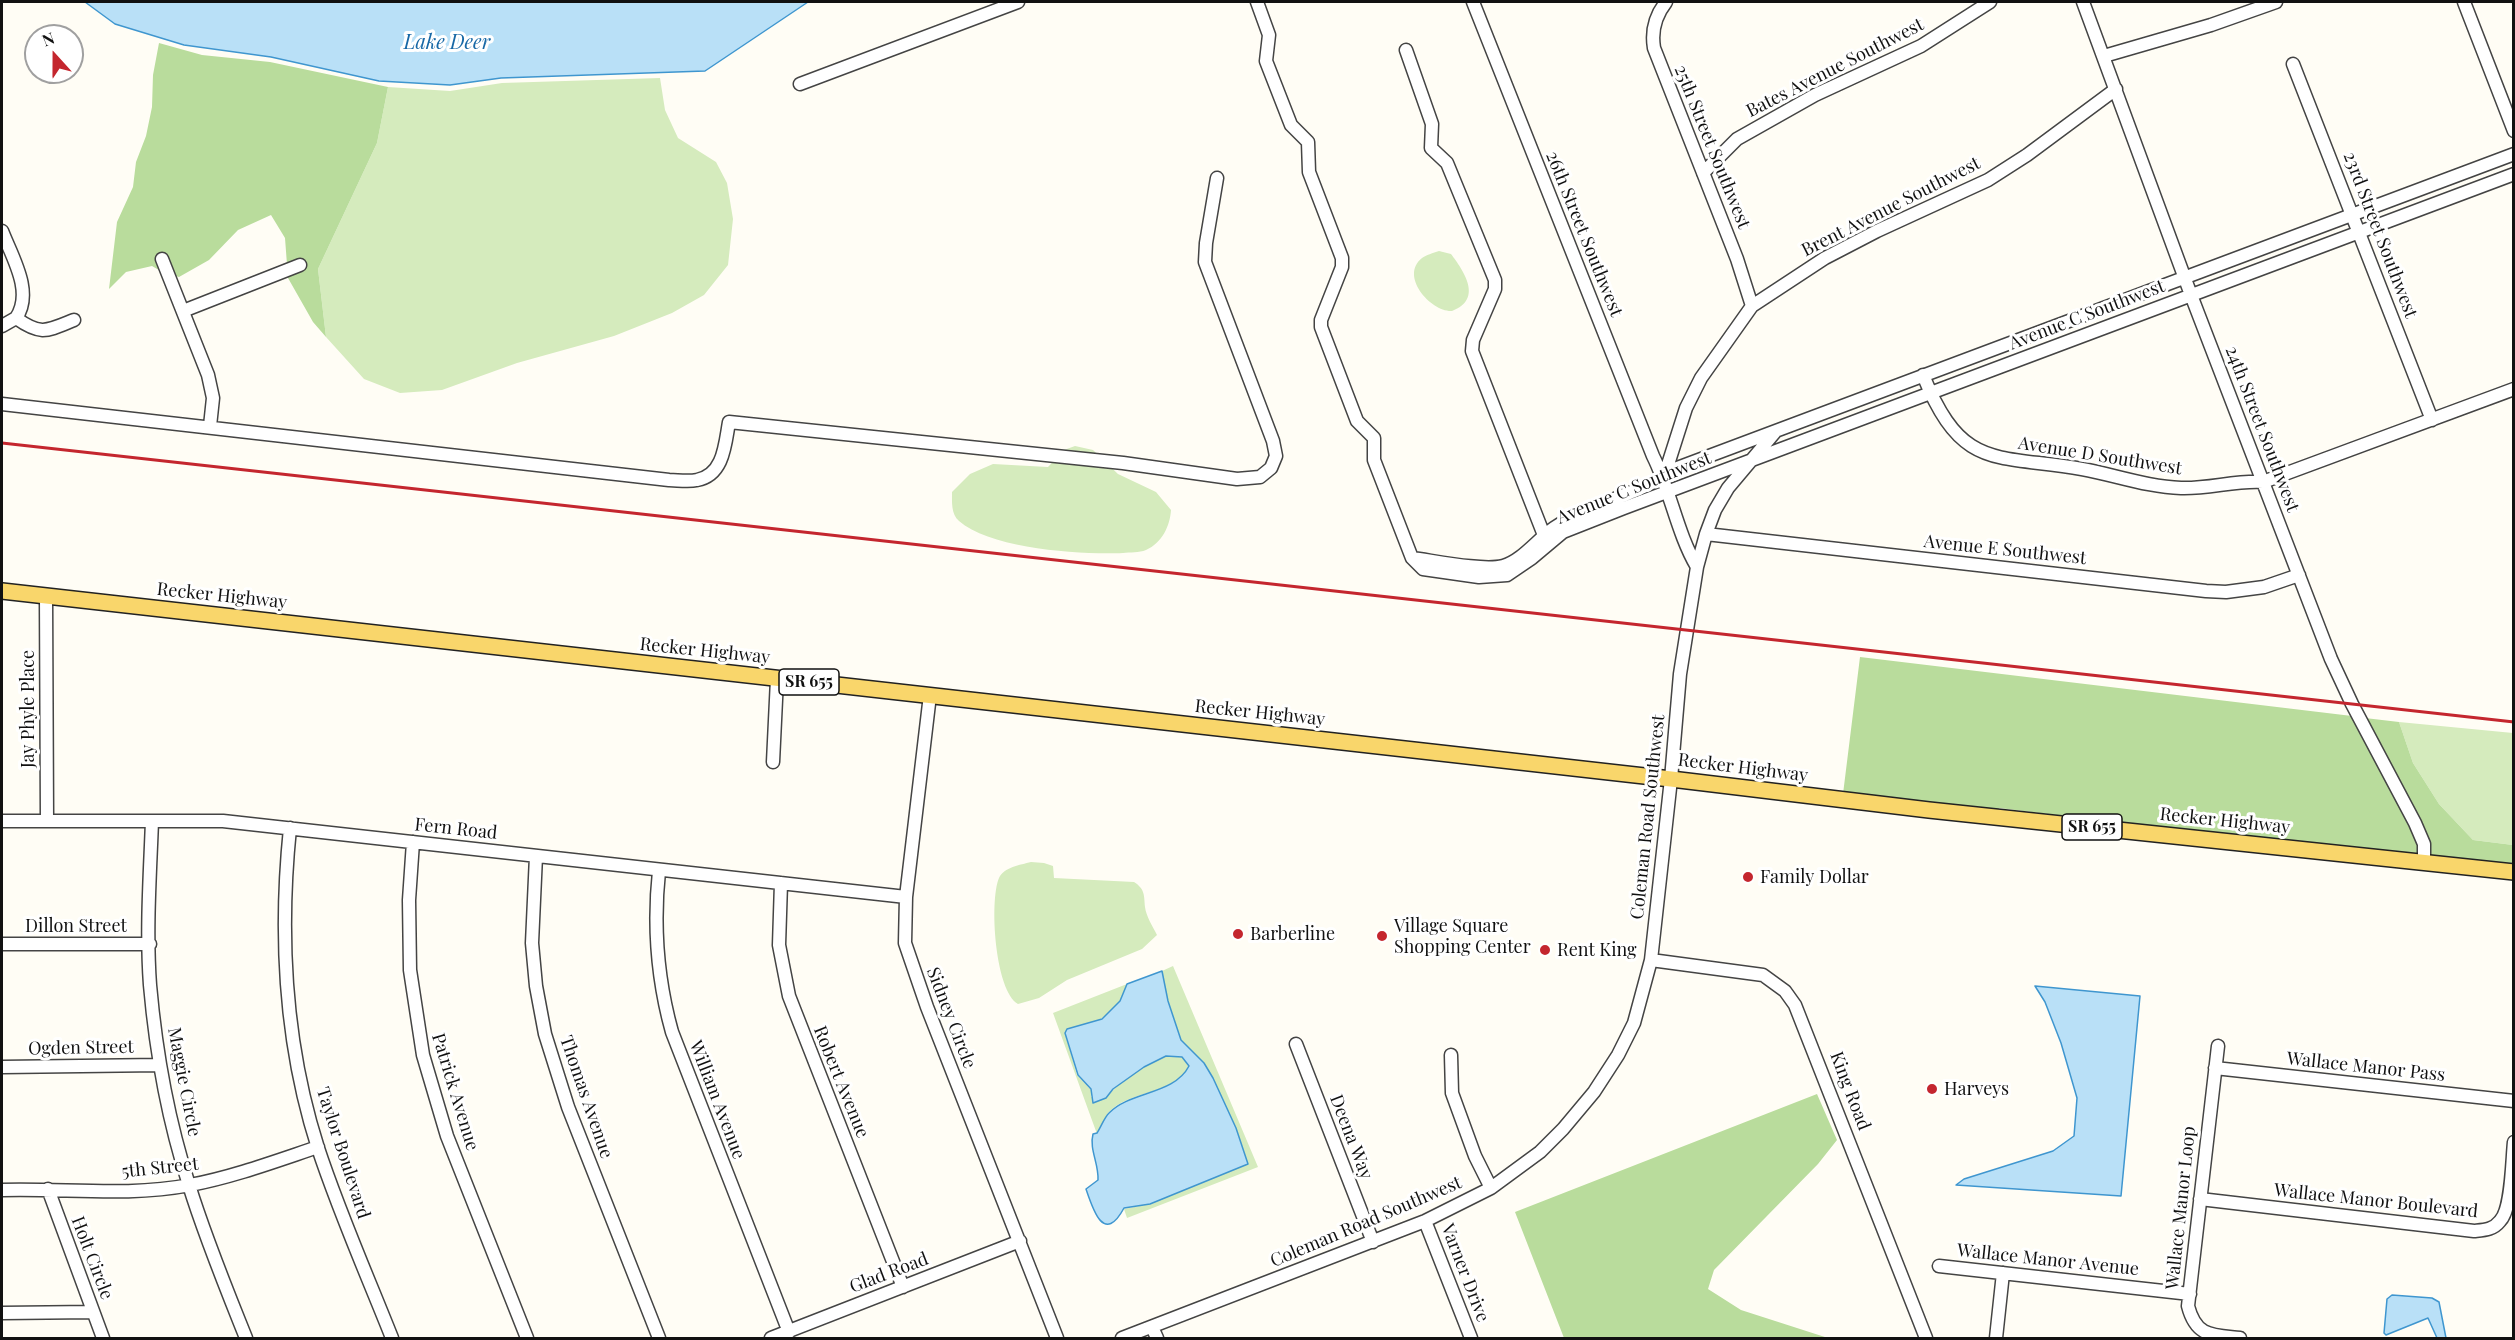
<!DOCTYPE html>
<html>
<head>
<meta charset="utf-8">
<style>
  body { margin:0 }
  #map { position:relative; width:2515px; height:1340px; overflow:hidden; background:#fffdf5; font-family:"Playfair Display",serif }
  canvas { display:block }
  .frame { position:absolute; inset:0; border:3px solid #111; pointer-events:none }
  .north { position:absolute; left:24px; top:24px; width:60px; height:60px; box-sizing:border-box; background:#fff; border:2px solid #a0a0a0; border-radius:50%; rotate:339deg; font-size:16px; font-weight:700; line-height:24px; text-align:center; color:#111 }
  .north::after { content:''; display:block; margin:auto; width:21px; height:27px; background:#c4262e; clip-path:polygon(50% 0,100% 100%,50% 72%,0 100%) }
</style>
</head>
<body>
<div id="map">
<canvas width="2515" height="1340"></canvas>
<div class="frame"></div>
<div class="north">N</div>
</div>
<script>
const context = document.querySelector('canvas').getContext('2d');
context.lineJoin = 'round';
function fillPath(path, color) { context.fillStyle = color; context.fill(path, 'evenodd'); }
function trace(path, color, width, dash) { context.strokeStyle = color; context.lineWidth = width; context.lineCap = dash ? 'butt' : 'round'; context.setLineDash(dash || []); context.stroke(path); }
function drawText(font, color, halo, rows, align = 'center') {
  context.font = font + ' "Playfair Display",serif'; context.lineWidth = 6; context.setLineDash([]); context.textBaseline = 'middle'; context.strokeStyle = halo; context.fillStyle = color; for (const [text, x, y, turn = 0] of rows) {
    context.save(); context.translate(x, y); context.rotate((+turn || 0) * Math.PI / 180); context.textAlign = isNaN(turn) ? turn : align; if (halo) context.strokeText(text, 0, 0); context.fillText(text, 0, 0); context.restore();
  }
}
const green = new Path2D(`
  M660,78L665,110L678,138L716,162L727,183L733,219L728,265L704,295L672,313L614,336L517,363L442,390L400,393L364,379L326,337L318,269L377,143L388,87L450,91L502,83Z
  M1439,251L1451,254C1463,270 1484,299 1452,311C1431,312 1399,276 1422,258C1426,255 1433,253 1439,251Z
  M1075,446L1093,450L1118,474L1156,492L1171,510C1170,526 1162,543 1146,550C1139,553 1130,552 1123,553C1082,555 991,549 959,521C951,514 952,502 952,492L970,474L993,464L1048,467L1064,450Z
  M2399,722L2513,733V845L2473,840L2439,804L2413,763Z
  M1031,862L1044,863L1053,866L1054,878L1134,882C1145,889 1144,895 1145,907C1146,916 1153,927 1157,935L1142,949L1067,980L1039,998L1018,1004C995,991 989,901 999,878C1004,867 1020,865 1031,862Z
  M1173,966L1258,1167L1127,1218L1124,1209L1150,1204L1248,1164L1236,1128L1213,1078L1204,1063L1181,1040L1168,1001L1162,971Z
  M1127,984C1123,1004 1106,1019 1087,1025C1078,1028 1073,1027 1065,1033L1077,1075L1091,1090V1097L1106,1098C1116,1085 1151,1057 1168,1056C1173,1056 1177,1058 1182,1057L1189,1067C1173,1095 1129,1090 1108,1113C1104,1119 1100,1128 1097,1134L1053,1013Z`);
const forest = new Path2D(`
  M159,43L202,55L270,62L388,87L377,143L318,269L326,337L313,322L288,278L285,238L271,215L238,230L209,260L179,277L164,273L152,266L126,272L109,289L117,222L133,187L136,162L146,136L152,107L153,75Z
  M1860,657L2352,716L2410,826L2418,845V855L2187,831L1999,808L1998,811L1843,794Z
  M2365,718L2399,722L2413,763L2439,804L2473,840L2513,845V866L2429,856Z
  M1817,1094L1837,1140L1818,1164L1714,1270L1708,1289L1741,1310L1828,1338H1564L1515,1212Z`);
const water = new Path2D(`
  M85,2H808L705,71L501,78L450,85L379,81L271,57L184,45L115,24Z
  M1162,971L1168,1001L1181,1040L1204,1063L1213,1078L1236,1128L1248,1164L1150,1204L1124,1208C1104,1245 1093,1210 1086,1189L1098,1180C1099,1164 1089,1149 1093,1134L1097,1133C1101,1127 1104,1118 1109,1113C1130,1091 1174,1095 1189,1066L1182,1057L1166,1056L1144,1067L1113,1089L1106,1098L1093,1103L1091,1089L1078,1075L1065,1033L1067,1029L1102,1019L1120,1001L1127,984Z
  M2035,986L2140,996L2121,1196L1956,1185L1964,1179L2053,1151L2074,1136L2077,1098L2061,1043L2045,1002Z
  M2392,1295L2432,1298L2439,1302L2446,1338H2437L2428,1318L2386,1335L2384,1333L2387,1299Z`);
const minor = new Path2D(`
  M1257,2L1269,35L1266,61L1291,125L1308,142L1309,172L1342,258V267L1321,320V327L1357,421L1374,438V460L1412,558L1423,569L1479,577L1507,575L1532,558L1563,532L1624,508L2514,174
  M1473,2L1653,456C1671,492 1677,533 1697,567
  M1666,2C1655,16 1651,30 1654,48L1737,259L1752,306
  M2083,2L2191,295L2331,659L2352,704L2415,823L2424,844V861
  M2464,2L2514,131
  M1406,50L1432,124L1431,148L1447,163L1495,280V289L1473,340L1472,351L1547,543
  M2104,56L2211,25L2276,2
  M2293,64L2432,420
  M800,84L1018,2
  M1703,173L1737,139L1815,95L1921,46L1990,2
  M2,231C12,257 34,292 16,318
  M162,259L208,375L213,398L210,426
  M183,311L300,265
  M2,326L16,318C41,336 47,331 74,320
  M1923,375C1962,471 1994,454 2082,469C2115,475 2148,487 2181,488C2209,489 2236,480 2263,482L2514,389
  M2,404L669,480C677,480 688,482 697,480C724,475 725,444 729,422L1123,463L1237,479L1260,477L1271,468L1276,456L1273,441L1205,262L1206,243L1217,178
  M1664,477L1686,408L1701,378L1752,306L1825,258L1877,231L1988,180L2027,155L2116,89
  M1706,534L2206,591L2226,592L2264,587L2299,575
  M1412,558C1435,561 1483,571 1503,566C1522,561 1538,539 1554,528C1592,502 1640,495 1677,468L2514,154
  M46,596L47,821
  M930,695L906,897L905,943L927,1007L1057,1338
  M773,762L777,679
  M2,821H223L906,897
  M152,821C150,875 146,930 150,985C156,1053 168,1120 189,1185C205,1237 226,1288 246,1338
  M290,828C279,935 285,1045 318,1148C339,1212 367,1275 392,1338
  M413,842L409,900L410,970L423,1055L447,1136L527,1338
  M536,856L532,943L536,986L545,1034L568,1107L659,1338
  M659,871C653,927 657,978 672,1032L789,1332
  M781,883L779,945L789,996L903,1287
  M2,944H150
  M1651,960L1763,975L1785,991L1795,1005L1926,1338
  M1296,1044L1373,1242
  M2218,1046L2188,1306C2196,1337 2212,1335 2240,1338
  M1451,1055L1452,1093L1475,1156L1491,1188
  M2,1067L160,1065
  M2215,1068L2514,1101
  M48,1189L103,1338
  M2,1190C64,1188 128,1197 190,1185C233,1177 276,1161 318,1147
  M2200,1199L2474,1231C2484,1230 2493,1230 2500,1221C2512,1209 2512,1160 2514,1142
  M1425,1221L1471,1338
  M1939,1266L2190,1294
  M2,1313L93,1312
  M1152,1327L1157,1338
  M771,1338L1020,1241
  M1122,1338L1425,1221L1491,1188L1540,1152L1563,1129L1594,1092L1618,1055L1634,1023L1651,960L1671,779L1680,674L1697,567L1706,534L1715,510L1728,488L1776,431
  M1996,1338L2003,1273`);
const major = new Path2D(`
  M2,591L1671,779L1929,810L2514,872`);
const rail = new Path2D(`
  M2,443L2514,722`);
const markers = [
  [1748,877,6,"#c4262e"],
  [1238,934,6,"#c4262e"],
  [1382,936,6,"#c4262e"],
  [1545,950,6,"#c4262e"],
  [1932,1089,6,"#c4262e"]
];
const shields = [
  [809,682,60],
  [2092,827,60]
];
const shieldNames = [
  ["SR 655",809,682],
  ["SR 655",2092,827]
];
const streetNames = [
  ["Bates Avenue Southwest",1835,68,-27],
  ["25th Street Southwest",1712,147,68],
  ["Brent Avenue Southwest",1891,207,-27],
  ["26th Street Southwest",1584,234,68],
  ["23rd Street Southwest",2380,235,69],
  ["Avenue C Southwest",2087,315,-21],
  ["24th Street Southwest",2262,429,69],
  ["Avenue D Southwest",2100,456,9],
  ["Avenue C Southwest",1634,488,-22],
  ["Avenue E Southwest",2005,550,6],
  ["Recker Highway",222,596,6],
  ["Recker Highway",705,651,6],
  ["Jay Phyle Place",28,709,-90],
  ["Recker Highway",1260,713,6],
  ["Recker Highway",1743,768,7],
  ["Coleman Road Southwest",1648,817,-84],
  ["Recker Highway",2225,821,6],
  ["Fern Road",456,829,6],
  ["Dillon Street",76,926],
  ["Sidney Circle",951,1018,69],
  ["Ogden Street",81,1048,-1],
  ["Wallace Manor Pass",2366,1067,6],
  ["Maggie Circle",184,1082,79],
  ["Robert Avenue",841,1082,68],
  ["King Road",1850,1091,69],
  ["Patrick Avenue",455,1092,73],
  ["Thomas Avenue",586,1097,71],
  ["William Avenue",717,1100,69],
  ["Deena Way",1351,1137,69],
  ["Taylor Boulevard",343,1153,72],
  ["5th Street",160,1168,-6],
  ["Wallace Manor Boulevard",2376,1201,6],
  ["Wallace Manor Loop",2181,1208,-84],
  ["Coleman Road Southwest",1366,1222,-23],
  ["Holt Circle",92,1258,69],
  ["Wallace Manor Avenue",2048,1260,6],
  ["Glad Road",889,1273,-21],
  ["Varner Drive",1465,1273,69]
];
const poiNames = [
  ["Family Dollar",1760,877],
  ["Village Square",1394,926],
  ["Shopping Center",1394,947],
  ["Barberline",1250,934],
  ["Rent King",1557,950],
  ["Harveys",1944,1089]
];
const waterNames = [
  ["Lake Deer",447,43]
];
fillPath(green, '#d5ebbd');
fillPath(forest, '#b9dc9c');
fillPath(water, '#b9e0f7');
trace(water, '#3f96cf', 1.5);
trace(minor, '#444', 15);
trace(major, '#222', 18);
trace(minor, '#fff', 12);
trace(major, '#f9d66b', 15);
trace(rail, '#c4262e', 3);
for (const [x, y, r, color] of markers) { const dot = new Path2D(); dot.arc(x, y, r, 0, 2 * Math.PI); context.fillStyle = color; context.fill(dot); trace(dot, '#fff', 2); }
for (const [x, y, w] of shields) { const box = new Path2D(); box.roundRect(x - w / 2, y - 13, w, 26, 4.5); context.fillStyle = '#fff'; context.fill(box); trace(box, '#111', 1.5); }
drawText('bold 16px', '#111', null, shieldNames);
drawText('18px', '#111', '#fff', streetNames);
drawText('18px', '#111', '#fff', poiNames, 'left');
drawText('italic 20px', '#1768a6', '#fff', waterNames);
</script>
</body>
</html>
